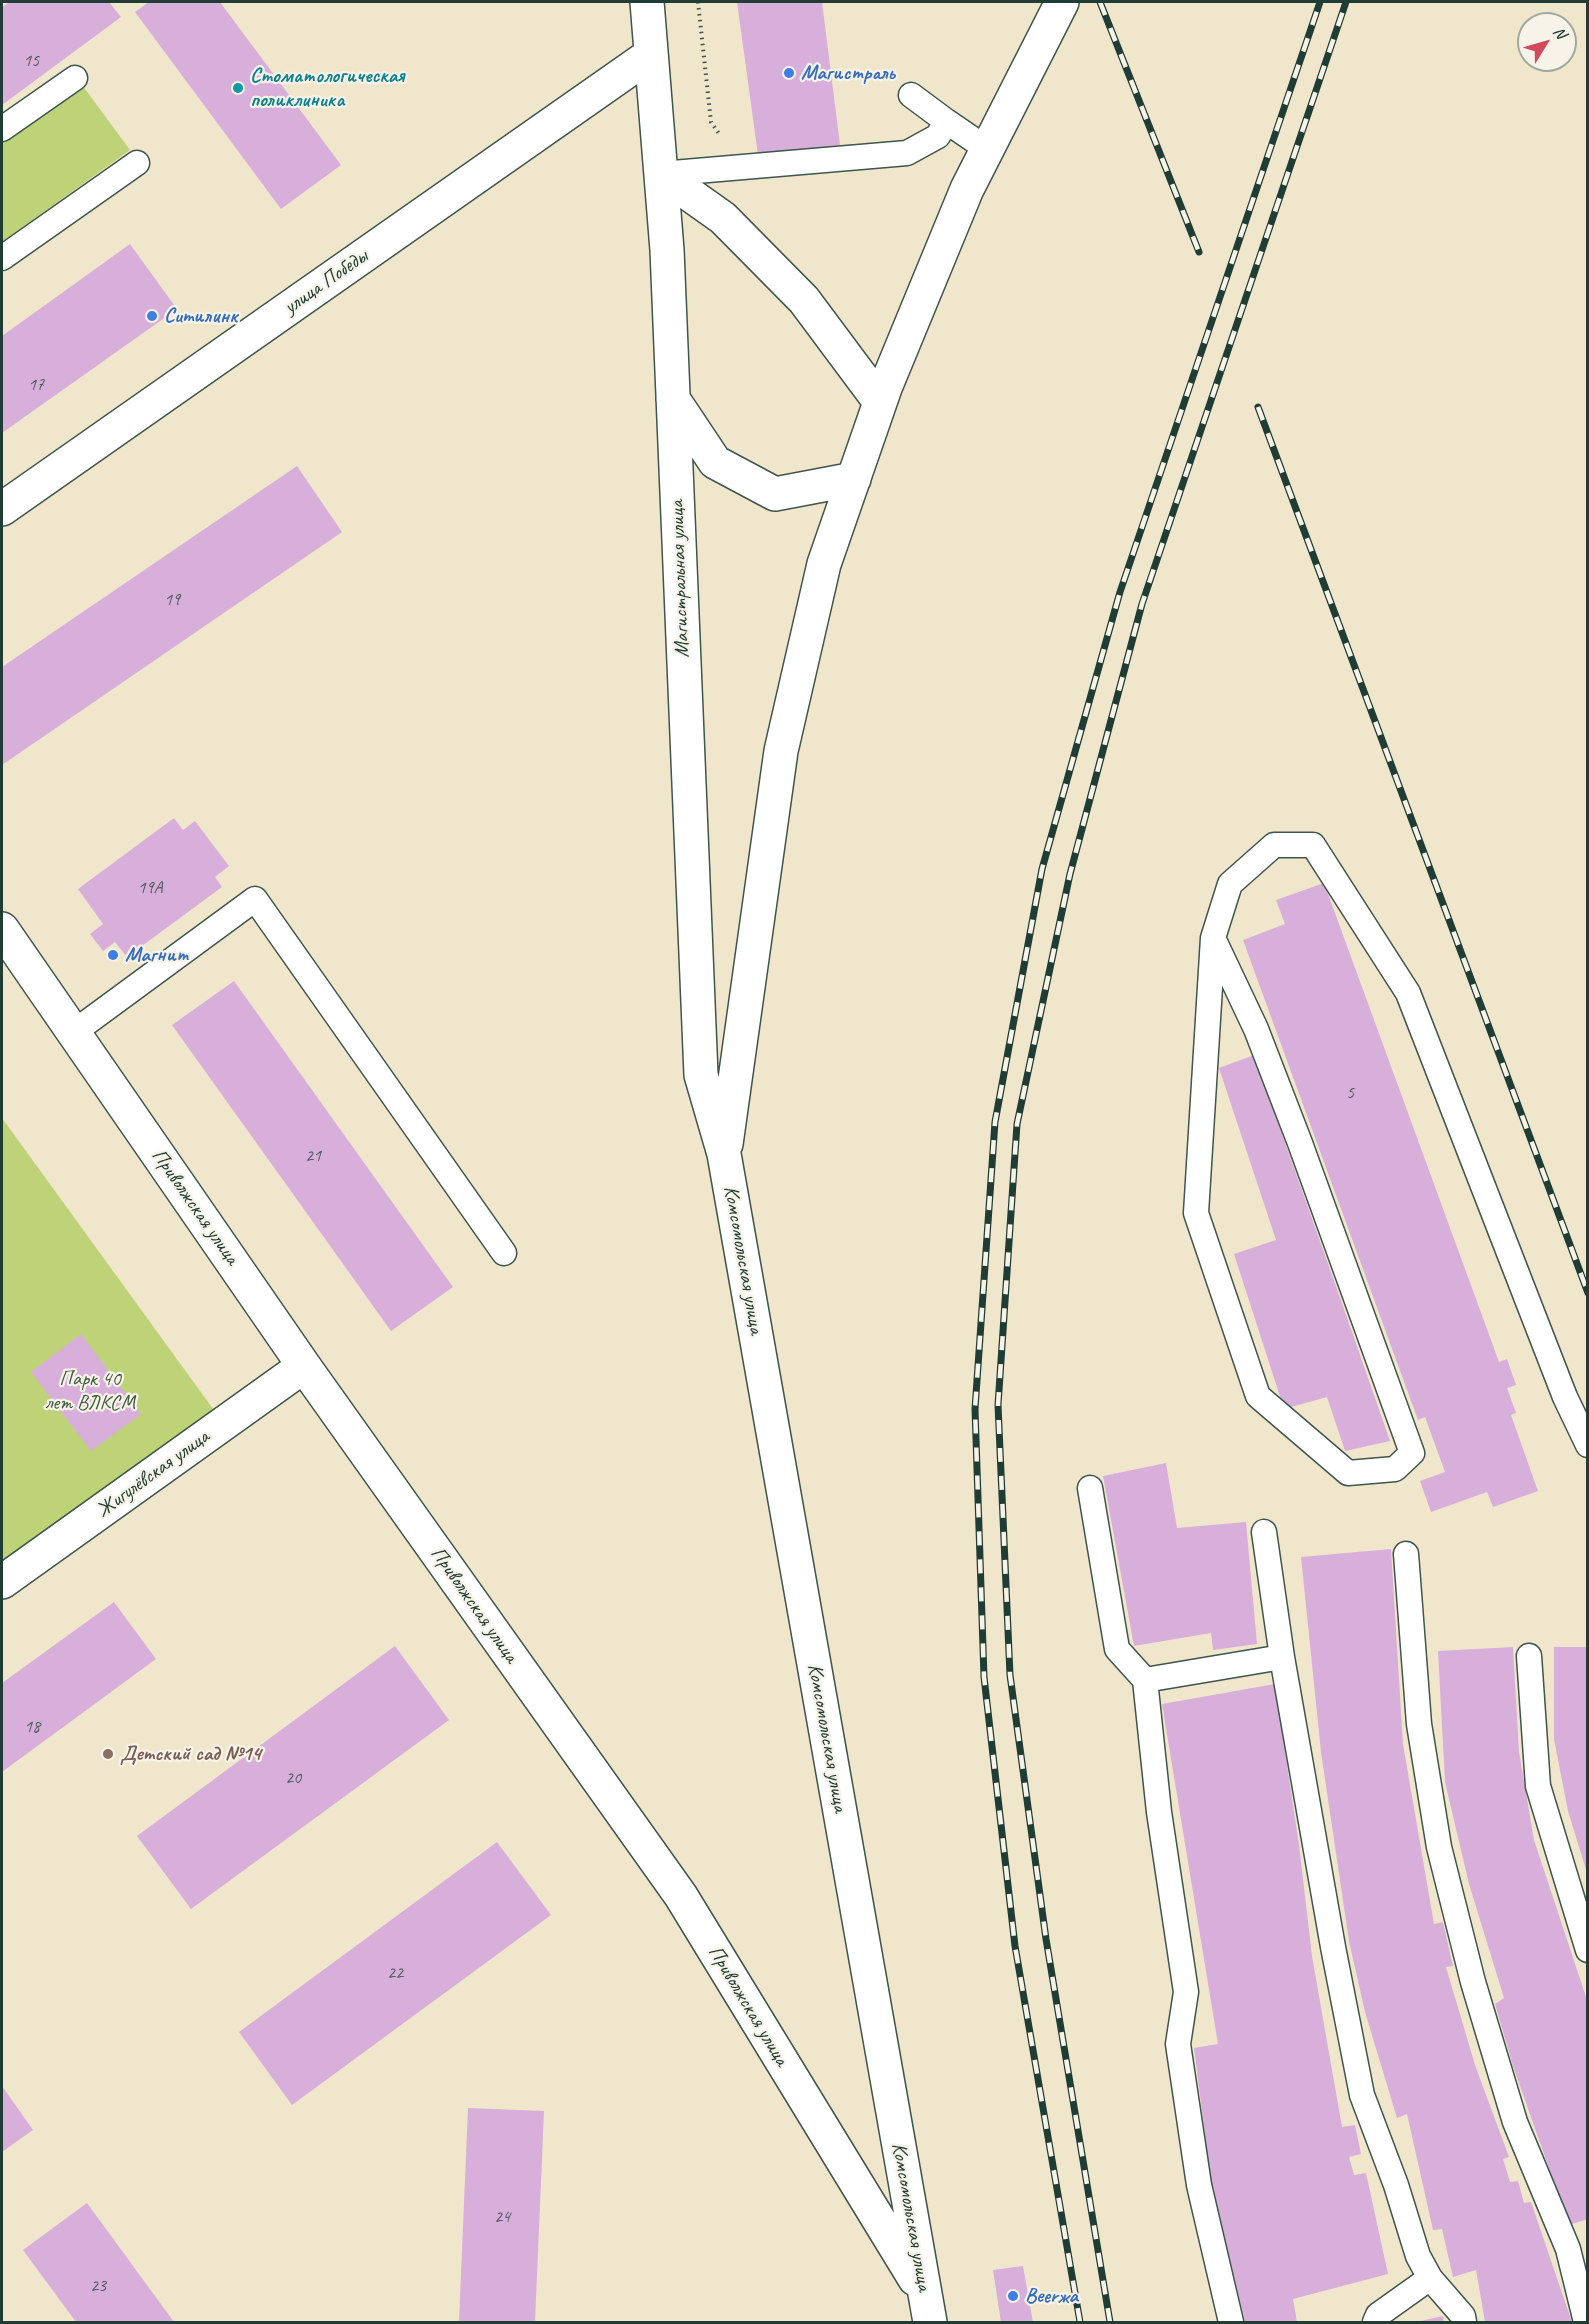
<!DOCTYPE html>
<html>
<head>
<meta charset="utf-8">
<style>
  body { margin:0 }
  #map { position:relative; width:1589px; height:2324px; overflow:hidden; background:#f0e6cc; font-family:Caveat,sans-serif }
  canvas { display:block }
  .frame { position:absolute; inset:0; border:3px solid #1f3d34; pointer-events:none }
  .north { position:absolute; left:1517px; top:12px; width:60px; height:60px; box-sizing:border-box; background:#f7f3e8; border:2px solid #a1aaa0; border-radius:50%; rotate:53deg; font-size:16px; font-weight:700; line-height:24px; text-align:center; color:#1f3d34 }
  .north::after { content:''; display:block; margin:auto; width:21px; height:27px; background:#d1495b; clip-path:polygon(50% 0,100% 100%,50% 72%,0 100%) }
</style>
</head>
<body>
<div id="map">
<canvas width="1589" height="2324"></canvas>
<div class="frame"></div>
<div class="north">N</div>
</div>
<script>
const context = document.querySelector('canvas').getContext('2d');
context.lineJoin = 'round';
function fillPath(path, color) { context.fillStyle = color; context.fill(path, 'evenodd'); }
function trace(path, color, width, dash) { context.strokeStyle = color; context.lineWidth = width; context.lineCap = dash ? 'butt' : 'round'; context.setLineDash(dash || []); context.stroke(path); }
function drawText(font, color, halo, rows, align = 'center') {
  context.font = font + ' Caveat,sans-serif'; context.lineWidth = 4.5; context.setLineDash([]); context.textBaseline = 'middle'; context.strokeStyle = halo; context.fillStyle = color; for (const [text, x, y, turn = 0] of rows) {
    context.save(); context.translate(x, y); context.rotate((+turn || 0) * Math.PI / 180); context.textAlign = isNaN(turn) ? turn : align; if (halo) context.strokeText(text, 0, 0); context.fillText(text, 0, 0); context.restore();
  }
}
const green = new Path2D(`
  M80,82L130,150L2,242V138Z
  M2,1118L216,1413L2,1568Z`);
const building = new Path2D(`
  M10,2H109L121,17L2,105V7Z
  M149,2H220L341,165L281,209L135,12Z
  M737,2H822L840,145L758,155Z
  M130,244L177,309L2,433V336Z
  M297,466L342,532L2,765V667Z
  M174,818L183,830L195,821L229,866L215,877L222,887L127,957L115,942L103,951L90,934L103,924L78,889Z
  M1324,883L1499,1362L1507,1359L1516,1385L1507,1388L1516,1413L1511,1415L1538,1491L1493,1507L1487,1492L1431,1512L1420,1481L1445,1472L1425,1417L1418,1420L1243,940L1285,924L1276,900Z
  M234,981L453,1287L391,1331L172,1025Z
  M1254,1055L1343,1306L1390,1441L1345,1451L1327,1397L1284,1409L1234,1254L1276,1240L1219,1068Z
  M81,1334L141,1414L91,1451L31,1372Z
  M1166,1463L1177,1528L1246,1522L1257,1644L1213,1650L1211,1633L1134,1646L1103,1476Z
  M1391,1549L1403,1744L1434,1924L1443,1922L1453,1966L1446,1967L1475,2065L1509,2157L1503,2159L1510,2182L1518,2181L1524,2203L1531,2202L1572,2322H1485L1476,2270L1453,2277L1442,2229L1433,2230L1407,2114L1397,2118L1365,2012L1349,1941L1321,1752L1301,1557Z
  M114,1602L156,1659L2,1772V1683Z
  M395,1646L449,1720L191,1909L137,1836Z
  M1513,1647L1519,1752L1534,1840L1588,2003V2219L1569,2225L1513,2066L1495,2004L1504,1998L1469,1884L1445,1782L1438,1651Z
  M1554,1647H1588L1587,1873L1568,1811L1554,1739Z
  M1275,1684L1299,1845L1312,1956L1342,2127L1355,2125L1361,2154L1349,2157L1354,2175L1366,2173L1388,2274L1293,2299L1297,2322H1245L1212,2190L1194,2048L1218,2044L1162,1704Z
  M497,1842L551,1915L292,2105L239,2032Z
  M2,2086L33,2130L2,2152Z
  M468,2108L544,2111L535,2322H459Z
  M87,2203L174,2322H76L23,2250Z
  M1023,2266L1033,2322H1001L993,2270Z
  M1443,2316L1444,2322H1416Z`);
const path = new Path2D(`
  M698,2L711,122L720,135`);
const lane = new Path2D(`
  M946,121L987,149
  M2,129L75,78
  M661,174L907,153L938,136L946,121L911,95
  M2,258L137,163
  M1213,938L1256,1029L1300,1143L1412,1453L1395,1469L1348,1473L1258,1396L1196,1213L1213,938L1230,884L1274,845H1313L1408,993L1565,1397L1588,1445
  M74,1032L255,899L504,1253
  M1090,1488L1117,1649L1145,1680
  M1406,1554L1419,1724L1439,1847L1473,1982L1515,2122L1568,2249L1586,2322
  M1529,1656L1538,1786L1588,1950
  M1282,1657L1333,1947L1362,2095L1396,2185L1418,2256L1430,2278L1463,2316L1464,2322
  M1231,2322L1199,2185L1178,2044L1186,1992L1159,1812L1145,1680L1282,1657L1264,1532
  M1375,2322L1378,2315L1430,2278`);
const street = new Path2D(`
  M647,2L667,250L701,1075L724,1154L930,2322
  M661,174L723,218L804,300L880,402
  M673,399L715,462L775,494L854,479
  M2,509L650,55
  M2,929L304,1366L681,1896L915,2279
  M726,1144L781,751L824,564L885,388L967,189L1062,2
  M2,1582L304,1366`);
const rail = new Path2D(`
  M1100,2L1199,252
  M1258,407L1588,1293
  M1080,2322L1015,1946L984,1677L975,1409L995,1122L1042,869L1120,592L1320,2
  M1110,2322L1046,1939L1010,1675L998,1405L1017,1124L1070,874L1142,604L1346,2`);
const markers = [
  [789,73,6,"#3f7fe0"],
  [238,88,6,"#0f9aa8"],
  [152,316,6,"#3f7fe0"],
  [113,955,6,"#3f7fe0"],
  [108,1754,6,"#8d6e63"],
  [1013,2296,6,"#3f7fe0"]
];
const numberNames = [
  ["15",31,61],
  ["17",36,385],
  ["19",172,600],
  ["19А",150,888],
  ["5",1350,1093],
  ["21",313,1156],
  ["18",32,1727],
  ["20",293,1778],
  ["22",395,1973],
  ["24",502,2217],
  ["23",98,2286]
];
const shopNames = [
  ["Магистраль",801,73],
  ["Ситилинк",164,316],
  ["Магнит",125,955],
  ["Beerжа",1025,2296]
];
const cultureNames = [
  ["Стоматологическая",250,76],
  ["поликлиника",250,100]
];
const streetNames = [
  ["улица Победы",326,282,-35],
  ["Магистральная улица",680,579,-92],
  ["Приволжская улица",195,1207,55],
  ["Комсомольская улица",743,1260,80],
  ["Жигулёвская улица",153,1474,-36],
  ["Приволжская улица",474,1605,55],
  ["Комсомольская улица",827,1738,80],
  ["Приволжская улица",748,2006,59],
  ["Комсомольская улица",911,2217,80]
];
const parkNames = [
  ["Парк 40",90,1379],
  ["лет ВЛКСМ",90,1403]
];
const educationNames = [
  ["Детский сад №14",120,1754]
];
fillPath(green, '#bed377');
fillPath(building, '#d8afda');
trace(lane, '#3e564b', 27);
trace(street, '#3e564b', 36);
trace(path, '#3e564b', 4, [1.5, 4.5]);
trace(lane, '#fff', 24);
trace(street, '#fff', 33);
trace(rail, '#1f3d34', 7);
trace(rail, '#f7f3e8', 4.5, [14]);
for (const [x, y, r, color] of markers) { const dot = new Path2D(); dot.arc(x, y, r, 0, 2 * Math.PI); context.fillStyle = color; context.fill(dot); trace(dot, '#f7f3e8', 2); }
drawText('18px', '#4d5a5e', null, numberNames);
drawText('bold 21px', '#366cbe', '#f7f3e8', shopNames, 'left');
drawText('bold 21px', '#0d838f', '#f7f3e8', cultureNames, 'left');
drawText('21px', '#1f3d34', '#f7f3e8', streetNames);
drawText('21px', '#3f5b41', '#f7f3e8', parkNames);
drawText('bold 21px', '#785e54', '#f7f3e8', educationNames, 'left');
</script>
</body>
</html>
